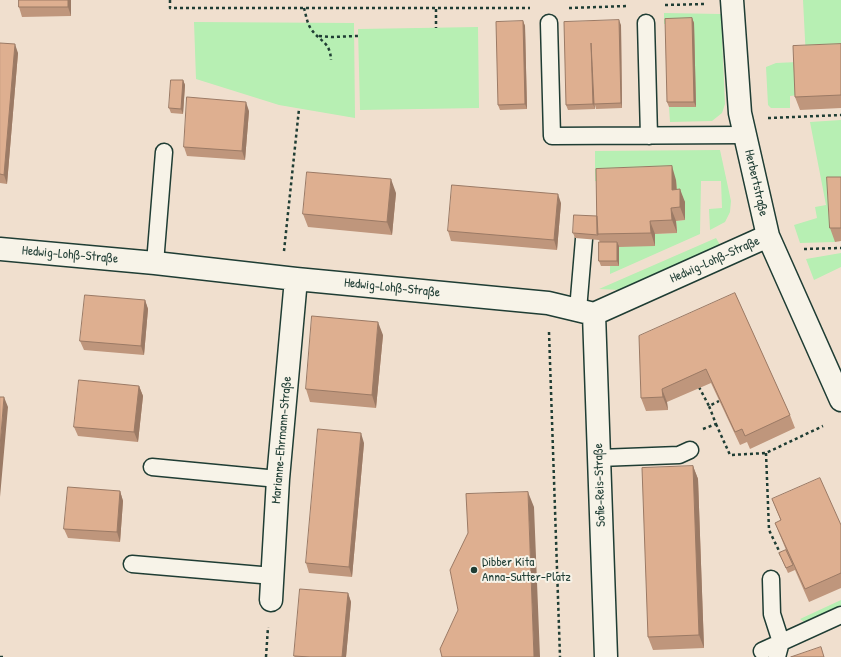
<!DOCTYPE html>
<html>
<head>
<meta charset="utf-8">
<style>
  body { margin:0 }
  canvas { display:block; background:#f0dfce }
</style>
</head>
<body>
<canvas width="841" height="657"></canvas>
<script>
const context = document.querySelector('canvas').getContext('2d');
context.lineJoin = 'round';
function fillPath(path, color) { context.fillStyle = color; context.fill(path, 'evenodd'); }
function trace(path, color, width, dash) { context.strokeStyle = color; context.lineWidth = width; context.lineCap = dash ? 'butt' : 'round'; context.setLineDash(dash || []); context.stroke(path); }
function drawText(font, color, halo, rows, align = 'center') {
  context.font = font + ' "Patrick Hand",sans-serif'; context.lineWidth = 4; context.setLineDash([]); context.textBaseline = 'middle'; context.strokeStyle = halo; context.fillStyle = color; for (const [text, x, y, turn = 0] of rows) {
    context.save(); context.translate(x, y); context.rotate((+turn || 0) * Math.PI / 180); context.textAlign = isNaN(turn) ? turn : align; if (halo) context.strokeText(text, 0, 0); context.fillText(text, 0, 0); context.restore();
  }
}
const green = new Path2D(`
  M803,0H841V57L806,59Z
  M664,13L721,14L725,104L722,113L712,121L670,122L669,107H695L693,23L664,24Z
  M194,22L354,23L355,118L279,105L196,79Z
  M478,27L479,108L360,110L358,29Z
  M798,62L799,95L790,96V108H771L768,105L766,67L776,63Z
  M841,120V190L832,191L835,242L800,243L794,225L817,218L815,207L826,205L810,122Z
  M720,150L731,201L730,212L725,222L710,230L709,209L722,208L721,181H701L700,234L610,274V266L619,246L655,234L677,233L676,221L685,220L600,182L595,181V151Z
  M716,238L720,245L620,290L599,289Z
  M841,253V267L814,280L806,259Z
  M841,600V609L807,624L800,619Z`);
const path = new Path2D(`
  M170,0V8H530
  M665,5L706,4
  M304,8C306,15 307,23 311,29C320,42 330,41 331,60
  M569,8L628,6
  M436,9V28
  M319,36L332,37L358,36
  M768,118L841,115
  M804,249L841,248
  M284,251L299,109
  M549,332L560,657
  M699,387L709,406
  M716,424L730,455L766,453L823,426
  M703,429L716,424L709,406L719,401
  M766,453L769,530L781,555
  M0,657H4
  M266,657L268,627`);
const service = new Path2D(`
  M549,23L552,136L744,135
  M646,23L649,136
  M155,263L164,152
  M578,310L584,239
  M599,458L679,455L690,450
  M152,467L278,479
  M132,564L273,576
  M771,579L772,614L781,642L777,657
  M762,651L841,615`);
const minor = new Path2D(`
  M732,0L740,113L768,236L841,400
  M0,249L155,263L296,279L548,303L594,314L768,236
  M594,314L606,657
  M271,600L278,479L296,279`);
const wall = new Path2D(`
  M71,0V16L22,17L19,7Z
  M692,18L694,23L696,107H669L667,102Z
  M523,21L525,26L527,109L500,110L498,105Z
  M621,25L622,108L596,109L595,105V109L568,110L566,105Z
  M0,43L18,53L7,184L0,183Z
  M841,44V108L800,110L795,97Z
  M183,80L185,85L183,114L171,113L169,108Z
  M249,111L245,160L187,156L184,147Z
  M841,177V241L835,242L830,228Z
  M676,180L677,190L685,202V220L676,221L677,233L655,234V246L619,247V266H601L599,261L600,242L599,240L575,238L573,233L597,216Z
  M396,193L392,235L308,227L303,214Z
  M561,203L557,250L451,241L448,231Z
  M735,293L790,415L795,428L750,449L747,442L740,445L711,383L667,402L668,410L646,411L641,398Z
  M145,300L148,309L144,355L84,350L80,341Z
  M383,335L376,408L310,402L306,389Z
  M139,386L143,396L138,442L78,436L74,427Z
  M364,443L352,577L309,573L306,563Z
  M693,466L698,479L704,648L653,650L648,637Z
  M120,491L123,501L120,542L68,538L64,529Z
  M772,499L841,525V588L809,602L795,570L788,573L779,553L786,550L775,523L781,521Z
  M348,593L351,602L346,657H295L294,656Z`);
const shadedWall = new Path2D(`
  M68,0H71V16L68,7Z
  M692,18L694,23L696,107L694,102Z
  M619,20L621,25L622,108L621,103Z
  M523,21L525,26L527,109L525,104Z
  M591,43L594,104L595,109L593,104Z
  M15,44L18,53L7,184L4,175Z
  M183,80L185,85L183,114L181,109Z
  M246,102L249,111L245,160L242,151Z
  M672,166L676,180L677,203L672,190Z
  M391,179L396,193L392,235L387,222Z
  M680,189L685,202V220L680,207Z
  M558,194L561,203L557,250L554,240Z
  M671,208L676,221L677,233L672,220Z
  M650,221L655,234V246L651,233Z
  M617,242L619,246V266L617,261Z
  M145,300L148,309L144,355L141,346Z
  M378,322L383,335L376,408L372,395Z
  M139,386L143,396L138,442L134,432Z
  M662,389L667,402L668,410L663,397Z
  M4,397L8,407L0,497V447Z
  M361,433L364,443L352,577L349,567Z
  M693,466L698,479L704,648L699,635Z
  M120,491L123,501L120,542L117,532Z
  M528,492L534,507L540,657H534Z
  M348,593L351,602L346,657H342Z`);
const building = new Path2D(`
  M19,0H68V7H19Z
  M692,18L694,102H667L665,19Z
  M619,20L621,103L594,104L591,43L593,104L566,105L564,22Z
  M523,21L525,104L498,105L496,22Z
  M0,43L15,44L4,175L0,174Z
  M841,44V95L795,97L793,46Z
  M171,80H183L181,109L169,108Z
  M187,97L246,102L242,151L184,147Z
  M672,166V190L680,189V207L671,208L672,220L650,221L651,233L597,234L596,169Z
  M307,172L391,179L387,222L303,214Z
  M827,177H841V228H830Z
  M452,185L558,194L554,240L448,231Z
  M574,215L597,216L598,235L573,233Z
  M599,242H617V261H599Z
  M735,293L790,415L745,436L742,429L735,432L706,369L662,389L663,397L641,398L639,336Z
  M85,295L145,300L141,346L80,341Z
  M312,316L378,322L372,395L306,389Z
  M79,380L139,386L134,432L74,427Z
  M0,397H4L0,447Z
  M318,429L361,433L349,567L306,563Z
  M693,466L699,635L648,637L642,468Z
  M820,478L841,525V573L805,589L775,523L781,520L772,499Z
  M68,487L120,491L117,532L64,529Z
  M528,492L534,657H442L440,649L458,610L450,570L468,533L466,494Z
  M786,550L793,565L786,568L779,553Z
  M300,589L348,593L342,657H310L294,656Z
  M821,647L824,657H791Z`);
const markers = [
  [474,570,4,"#1f3d34"]
];
const streetNames = [
  ["Herbertstraße",756,183,77],
  ["Hedwig-Lohß-Straße",70,255,5],
  ["Hedwig-Lohß-Straße",715,260,-24],
  ["Hedwig-Lohß-Straße",392,288,6],
  ["Marianne-Ehrmann-Straße",282,440,-85],
  ["Sofie-Reis-Straße",600,485,-92]
];
const poiNames = [
  ["Dibber Kita",482,563],
  ["Anna-Sutter-Platz",482,578]
];
fillPath(green, '#b7efb3');
trace(service, '#1f3d34', 19);
trace(minor, '#1f3d34', 25);
trace(path, '#1f3d34', 2.5, [3, 3]);
trace(service, '#f7f3e8', 16);
trace(minor, '#f7f3e8', 22);
fillPath(wall, '#bf967c');
fillPath(shadedWall, '#9b7a65');
fillPath(building, '#deaf90');
trace(building, '#9b7a65', 1);
for (const [x, y, r, color] of markers) { const dot = new Path2D(); dot.arc(x, y, r, 0, 2 * Math.PI); context.fillStyle = color; context.fill(dot); trace(dot, '#f7f3e8', 1.5); }
drawText('13px', '#1f3d34', '#f7f3e8', streetNames);
drawText('13px', '#1f3d34', '#f7f3e8', poiNames, 'left');
</script>
</body>
</html>
